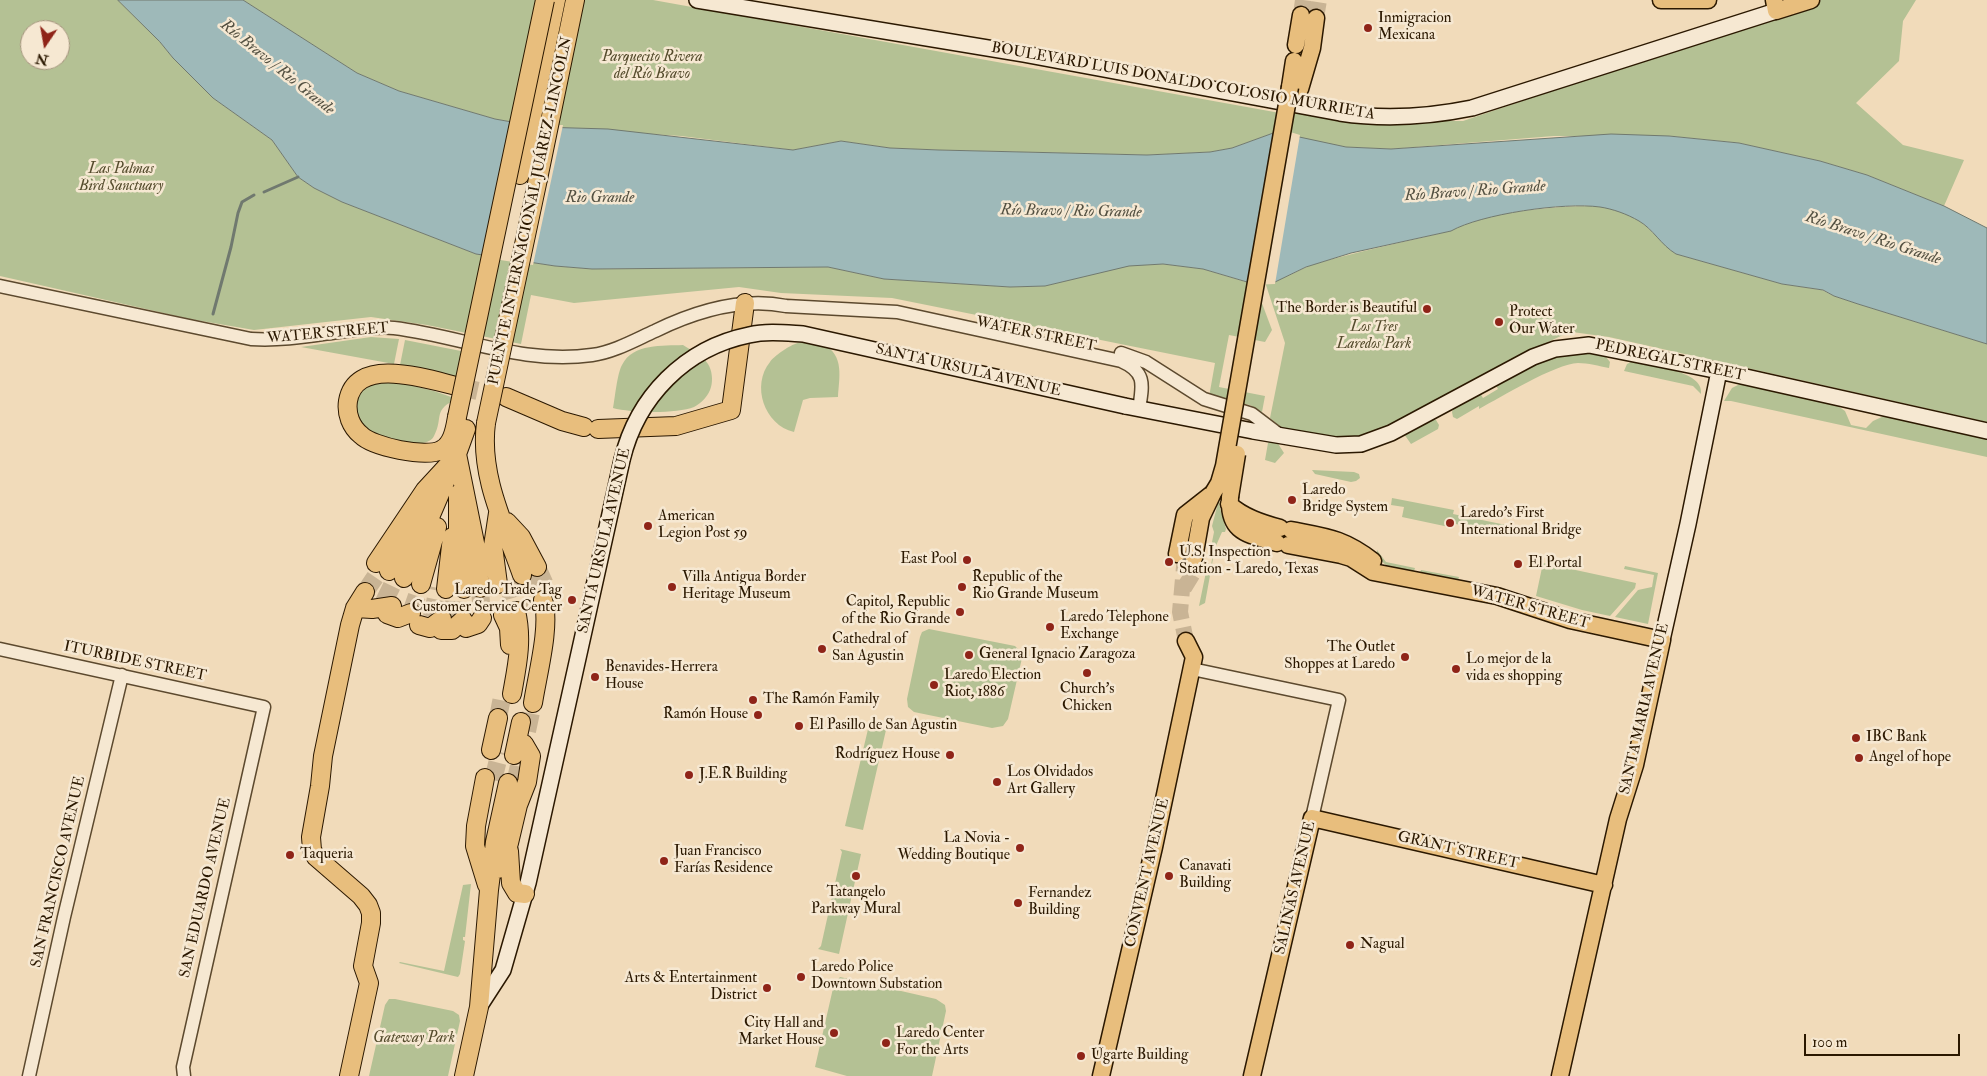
<!DOCTYPE html>
<html>
<head>
<meta charset="utf-8">
<style>
  body { margin:0 }
  #map { position:relative; width:1987px; height:1076px; overflow:hidden; background:#f1dbba; font-family:"IM FELL Double Pica",serif }
  canvas { display:block }
  .north { position:absolute; left:20px; top:20px; width:50px; height:50px; box-sizing:border-box; background:#f6e8d2; border:1px solid #a5957e; border-radius:50%; rotate:192deg; font-size:14px; font-weight:700; line-height:20px; text-align:center; color:#2b1800 }
  .north::after { content:''; display:block; margin:auto; width:18px; height:22px; background:#8f2418; clip-path:polygon(50% 0,100% 100%,50% 72%,0 100%) }
  .scale { position:absolute; left:1804px; top:1034px; width:156px; height:22px; box-sizing:border-box; border:2px solid #2b1800; border-top:0; padding-left:6px; font-size:15px; line-height:18px; white-space:nowrap; color:#2b1800; -webkit-text-stroke:4px #f6e8d2; paint-order:stroke }
</style>
</head>
<body>
<div id="map">
<canvas width="1987" height="1076"></canvas>
<div class="north">N</div>
<div class="scale">100 m</div>
</div>
<script>
const context = document.querySelector('canvas').getContext('2d');
context.lineJoin = 'round';
function fillPath(path, color) { context.fillStyle = color; context.fill(path, 'evenodd'); }
function trace(path, color, width, dash) { context.strokeStyle = color; context.lineWidth = width; context.lineCap = dash ? 'butt' : 'round'; context.setLineDash(dash || []); context.stroke(path); }
function drawText(font, color, halo, rows, align = 'center') {
  context.font = font + ' "IM FELL Double Pica",serif'; context.lineWidth = 5; context.setLineDash([]); context.textBaseline = 'middle'; context.strokeStyle = halo; context.fillStyle = color; for (const [text, x, y, turn = 0] of rows) {
    context.save(); context.translate(x, y); context.rotate((+turn || 0) * Math.PI / 180); context.textAlign = isNaN(turn) ? turn : align; if (halo) context.strokeText(text, 0, 0); context.fillText(text, 0, 0); context.restore();
  }
}
const green = new Path2D(`
  M0,0H118L160,42L173,58L213,98L272,140L298,177L314,188L342,202L476,254L555,266L592,269L828,267L884,279L1010,287L1045,286L1129,265L1163,264L1203,269L1246,282H1254L1272,330L1265,342L1229,335L1219,387L1265,396L1262,412L1250,405L1209,397L1215,363L892,298L781,293L739,287L574,303L531,295L521,344L427,325L371,317L254,330L190,319L0,276ZM30,30H60V60H30Z
  M243,0H653L1280,113L1276,132L1232,148L1210,152L1147,155L939,150L890,148L841,141L793,150L681,136L540,127L495,119L399,91L357,73Z
  M1821,0H1916L1903,21L1899,61L1856,103L1903,145L1964,160L1944,206L1867,175L1820,161L1739,143L1669,136H1554L1391,149L1346,147L1309,140L1284,133L1288,105L1389,121H1463Z
  M1597,206C1614,209 1634,215 1647,227C1657,236 1665,246 1676,254L1782,284L1822,290L1834,296L1858,304L1987,344V422L1609,337L1572,332L1565,334L1527,352L1402,419L1366,437L1339,440L1282,428L1270,418L1285,343L1265,282C1282,282 1298,269 1315,264C1359,251 1405,242 1450,231C1488,211 1555,206 1597,206Z
  M371,337L399,339L394,364L301,347Z
  M405,340L466,352L460,379L400,365Z
  M807,343C812,343 819,343 823,345C845,354 839,379 838,397L810,398L803,400L794,432C764,425 751,385 770,362C774,356 789,346 795,344C798,342 803,343 807,343Z
  M683,345C691,350 703,356 708,364C712,370 713,380 711,387C709,395 702,403 694,407C677,414 631,413 613,408C615,398 617,374 622,365C633,343 663,346 683,345Z
  M1585,352L1606,357L1610,362L1609,368C1599,366 1588,363 1578,363C1555,364 1501,397 1479,409V406L1457,419L1453,417L1452,412L1454,407L1480,393L1483,398L1498,389L1495,384L1534,363L1554,357Z
  M1631,362C1648,366 1705,370 1701,394L1693,386L1624,371L1627,364Z
  M386,379L434,391L457,399C432,410 444,417 434,436C425,454 375,435 361,428L354,406L364,386Z
  M1740,384L1835,404L1845,411L1851,425L1866,428L1873,421L1884,416L1987,436V457L1731,401H1724L1732,388Z
  M1432,420H1436L1439,425L1438,429L1411,444L1404,434Z
  M1270,441L1277,442L1284,453L1275,463L1265,460L1268,443Z
  M1312,470L1354,472L1359,474L1360,478L1356,481L1351,482L1315,474Z
  M1392,498L1454,510L1453,514L1506,525L1504,534L1451,523L1449,527L1402,517L1404,507L1391,505Z
  M1219,499L1220,508L1226,529L1225,532H1222L1215,548L1205,603L1199,606L1207,567L1211,565L1214,548L1212,542L1214,532L1212,526Z
  M1377,550L1386,562L1415,568L1414,571L1420,573L1421,570L1459,577L1458,581L1387,566L1377,557Z
  M1543,563L1636,583L1635,588L1610,616L1582,610L1536,596Z
  M1625,566L1658,573L1648,624L1615,617L1638,590L1652,587L1654,575L1624,569Z
  M929,629L1015,646L1021,652L1022,658L1008,719L1003,726L992,728L914,712L908,707L907,699L920,637L922,632Z
  M869,725L886,730L863,830L845,826Z
  M840,849L861,854L839,954L818,949L821,946L842,852Z
  M471,884L465,937H463V940L465,941L460,974L458,977L399,963L400,962L444,971L463,885Z
  M840,977L936,999L945,1005L946,1011L932,1076H847L815,1067L834,984Z
  M389,999H395L453,1011L459,1015L460,1021L448,1076H369L385,1005Z`);
const water = new Path2D(`
  M118,0H243L357,73L399,91L495,119L540,127L608,129L793,150L841,141L890,148L939,150L1147,155L1210,152L1232,148L1276,132L1346,147L1391,149L1611,134L1669,136L1739,143L1820,161L1867,175L1944,206L1987,228V344L1858,304L1834,296L1823,290L1782,284L1676,254C1661,245 1653,229 1639,221C1627,214 1613,209 1600,207C1564,202 1481,214 1451,231L1351,253L1306,267L1275,282H1247L1203,269L1163,264L1129,266L1045,286L1010,287L884,279L828,267L592,269L555,266L476,254L342,202L314,188L298,177L272,140L213,98L173,58L160,42Z`);
const pier = new Path2D(`
  M516,120L540,125H563L533,265L487,258Z
  M1284,130L1300,135L1275,284L1249,285Z`);
const stream = new Path2D(`
  M264,192L298,177
  M213,314L231,247L238,213L242,202L254,195`);
const primaryTunnel = new Path2D(`
  M1301,15L1303,0
  M1316,18L1319,0
  M1185,556L1180,612L1186,641
  M1184,588L1202,559`);
const trunkTunnel = new Path2D(`
  M460,387L505,397
  M537,567L550,596
  M522,575L534,604
  M507,581L516,611
  M480,588L482,618
  M365,592L382,567
  M384,602L397,575
  M411,613L421,584
  M432,617L438,588
  M453,619L455,589
  M498,718L503,692
  M527,731L533,703
  M493,780L500,752
  M515,784L521,756`);
const tertiary = new Path2D(`
  M0,286L251,339C281,341 309,336 338,332C356,330 375,326 394,328C461,336 523,365 592,355C614,352 635,340 655,331C696,311 741,297 786,306L897,312L1121,361C1146,372 1143,384 1139,409
  M1121,353L1146,362L1204,399L1252,414L1281,436
  M0,649L264,707L183,1067L184,1076
  M1192,669L1339,700L1312,818
  M29,1076L64,917L122,675`);
const secondary = new Path2D(`
  M697,0L1024,54L1340,113C1386,120 1428,117 1472,108L1776,11
  M1125,406L1253,431L1336,445L1361,444L1391,433L1533,357L1555,349L1589,345L1719,371L1987,431
  M1662,640L1688,524L1719,371
  M479,1007L503,970L528,883L622,460`);
const primary = new Path2D(`
  M1661,0H1708
  M1774,0L1776,11L1811,0
  M1296,45L1301,15
  M1290,87L1294,61
  M1300,89L1312,48L1316,18
  M1230,497C1228,533 1247,534 1277,543
  M1229,504C1243,517 1262,523 1280,528
  M1291,530C1327,537 1343,538 1373,561
  M1288,545L1341,555L1351,558L1373,572L1497,596L1570,620L1662,640L1635,765L1618,819L1560,1076
  M1177,554L1185,515L1213,493
  M1194,558L1201,518L1212,495
  M1101,1076L1154,847L1194,657L1186,641
  M1252,1076L1312,818L1604,885`);
const trunk = new Path2D(`
  M520,175L556,0
  M538,179L575,0
  M506,397L562,421L584,427
  M457,417C455,428 453,444 441,450C426,458 373,447 361,435C351,427 346,414 348,401C356,354 430,380 460,387
  M486,423C479,476 505,526 522,575
  M598,429L676,426L731,410L745,303
  M457,454L476,548L480,588
  M458,494V551
  M507,522L521,537L537,567
  M464,539V589
  M376,563L425,490L449,464
  M389,571L422,515
  M404,578L457,454L466,429
  M421,584L437,527
  M498,584L493,546L498,513
  M446,589L452,537
  M355,608L372,609L392,606
  M387,614L398,618L411,613
  M503,615L509,628L510,645
  M419,625L430,628L442,619
  M466,628L478,624L482,618
  M441,630H452L463,620
  M512,694C517,666 523,640 516,611
  M533,703C537,676 551,625 543,600
  M491,750L498,718
  M514,755L521,722
  M485,778L476,826L475,846L487,885
  M509,851L511,883L517,893L525,894
  M498,869L509,843L518,805L527,782L531,756L524,744
  M349,1076L369,983L363,966L371,923V913L368,905L361,896L316,857L312,850L311,837L320,786L323,756L350,625L355,608L365,592
  M464,1076L479,1007L489,890L495,842L508,783`);
const secondaryBridge = new Path2D(`
  M622,460C637,397 685,348 749,335C767,331 785,333 803,334L1125,406`);
const primaryBridge = new Path2D(`
  M1213,493L1219,483L1224,466L1290,87
  M1230,497L1237,454`);
const trunkBridge = new Path2D(`
  M457,417L545,0
  M486,423L538,179`);
const markers = [
  [1368,28,5,"#8f2418"],
  [1427,309,5,"#8f2418"],
  [1499,322,5,"#8f2418"],
  [1292,500,5,"#8f2418"],
  [1450,523,5,"#8f2418"],
  [648,526,5,"#8f2418"],
  [967,560,5,"#8f2418"],
  [1169,562,5,"#8f2418"],
  [1518,564,5,"#8f2418"],
  [672,587,5,"#8f2418"],
  [962,587,5,"#8f2418"],
  [572,600,5,"#8f2418"],
  [960,612,5,"#8f2418"],
  [1050,627,5,"#8f2418"],
  [822,649,5,"#8f2418"],
  [969,655,5,"#8f2418"],
  [1405,657,5,"#8f2418"],
  [1456,669,5,"#8f2418"],
  [1087,673,5,"#8f2418"],
  [595,677,5,"#8f2418"],
  [934,685,5,"#8f2418"],
  [753,700,5,"#8f2418"],
  [758,715,5,"#8f2418"],
  [799,726,5,"#8f2418"],
  [1856,738,5,"#8f2418"],
  [950,755,5,"#8f2418"],
  [1859,758,5,"#8f2418"],
  [689,775,5,"#8f2418"],
  [997,782,5,"#8f2418"],
  [1020,848,5,"#8f2418"],
  [290,855,5,"#8f2418"],
  [664,861,5,"#8f2418"],
  [856,876,5,"#8f2418"],
  [1169,876,5,"#8f2418"],
  [1018,903,5,"#8f2418"],
  [1350,945,5,"#8f2418"],
  [801,977,5,"#8f2418"],
  [767,988,5,"#8f2418"],
  [834,1033,5,"#8f2418"],
  [886,1043,5,"#8f2418"],
  [1081,1056,5,"#8f2418"]
];
const poiNames = [
  ["Inmigracion",1378,19],
  ["Mexicana",1378,36],
  ["The Border is Beautiful",1417,309,"right"],
  ["Protect",1509,313],
  ["Our Water",1509,330],
  ["Laredo",1302,491],
  ["Bridge System",1302,508],
  ["Laredo's First",1460,514],
  ["International Bridge",1460,531],
  ["American",658,517],
  ["Legion Post 59",658,534],
  ["U.S. Inspection",1179,553],
  ["Station - Laredo, Texas",1179,570],
  ["East Pool",957,560,"right"],
  ["El Portal",1528,564],
  ["Villa Antigua Border",682,578],
  ["Heritage Museum",682,595],
  ["Republic of the",972,578],
  ["Rio Grande Museum",972,595],
  ["Laredo Trade Tag",562,591,"right"],
  ["Customer Service Center",562,608,"right"],
  ["Capitol, Republic",950,603,"right"],
  ["of the Rio Grande",950,620,"right"],
  ["Laredo Telephone",1060,618],
  ["Exchange",1060,635],
  ["Cathedral of",832,640],
  ["San Agustin",832,657],
  ["The Outlet",1395,648,"right"],
  ["Shoppes at Laredo",1395,665,"right"],
  ["General Ignacio Zaragoza",979,655],
  ["Lo mejor de la",1466,660],
  ["vida es shopping",1466,677],
  ["Benavides-Herrera",605,668],
  ["House",605,685],
  ["Laredo Election",944,676],
  ["Riot, 1886",944,693],
  ["Church's",1087,690,"center"],
  ["Chicken",1087,707,"center"],
  ["The Ramón Family",763,700],
  ["Ramón House",748,715,"right"],
  ["El Pasillo de San Agustin",809,726],
  ["IBC Bank",1866,738],
  ["Rodríguez House",940,755,"right"],
  ["Angel of hope",1869,758],
  ["Los Olvidados",1007,773],
  ["Art Gallery",1007,790],
  ["J.E.R Building",699,775],
  ["La Novia -",1010,839,"right"],
  ["Wedding Boutique",1010,856,"right"],
  ["Juan Francisco",674,852],
  ["Farías Residence",674,869],
  ["Taqueria",300,855],
  ["Canavati",1179,867],
  ["Building",1179,884],
  ["Tatangelo",856,893,"center"],
  ["Parkway Mural",856,910,"center"],
  ["Fernandez",1028,894],
  ["Building",1028,911],
  ["Nagual",1360,945],
  ["Laredo Police",811,968],
  ["Downtown Substation",811,985],
  ["Arts & Entertainment",757,979,"right"],
  ["District",757,996,"right"],
  ["City Hall and",824,1024,"right"],
  ["Market House",824,1041,"right"],
  ["Laredo Center",896,1034],
  ["For the Arts",896,1051],
  ["Ugarte Building",1091,1056]
];
const parkNames = [
  ["Parquecito Rivera",652,58],
  ["del Río Bravo",652,75],
  ["Las Palmas",121,170],
  ["Bird Sanctuary",121,187],
  ["Los Tres",1374,328],
  ["Laredos Park",1374,345],
  ["Gateway Park",414,1039]
];
const streetNames = [
  ["BOULEVARD LUIS DONALDO COLOSIO MURRIETA",1183,82,10],
  ["PUENTE INTERNACIONAL JUÁREZ-LINCOLN",531,211,-78],
  ["WATER STREET",328,334,-5],
  ["WATER STREET",1036,335,12],
  ["PEDREGAL STREET",1670,361,12],
  ["SANTA URSULA AVENUE",968,371,13],
  ["SANTA URSULA AVENUE",605,541,-77],
  ["WATER STREET",1530,608,16],
  ["ITURBIDE STREET",135,662,12],
  ["SANTA MARIA AVENUE",1645,709,-77],
  ["GRANT STREET",1458,851,13],
  ["SAN FRANCISCO AVENUE",59,872,-77],
  ["CONVENT AVENUE",1148,873,-77],
  ["SAN EDUARDO AVENUE",206,888,-77],
  ["SALINAS AVENUE",1296,888,-77]
];
const waterNames = [
  ["Río Bravo / Rio Grande",277,68,39],
  ["Río Bravo / Rio Grande",1475,192,-4],
  ["Rio Grande",600,199],
  ["Río Bravo / Rio Grande",1071,212,1],
  ["Río Bravo / Rio Grande",1873,239,18]
];
fillPath(green, '#b4c194');
fillPath(water, '#9eb9b9');
trace(water, '#70796f', 1);
fillPath(pier, '#f1dbba');
trace(stream, '#70796f', 3);
trace(primaryTunnel, '#c9b495', 16, [16, 8]);
trace(trunkTunnel, '#c9b495', 18, [18, 9]);
trace(tertiary, '#5c492e', 15);
trace(secondary, '#2b1800', 18);
trace(primary, '#2b1800', 19);
trace(trunk, '#2b1800', 20);
trace(tertiary, '#f6e8d2', 12);
trace(secondary, '#f6e8d2', 15);
trace(primary, '#e8be7d', 16);
trace(trunk, '#e8be7d', 18);
trace(secondaryBridge, '#2b1800', 18, []);
trace(primaryBridge, '#2b1800', 19, []);
trace(trunkBridge, '#2b1800', 20, []);
trace(secondaryBridge, '#f6e8d2', 15);
trace(primaryBridge, '#e8be7d', 16);
trace(trunkBridge, '#e8be7d', 18);
for (const [x, y, r, color] of markers) { const dot = new Path2D(); dot.arc(x, y, r, 0, 2 * Math.PI); context.fillStyle = color; context.fill(dot); trace(dot, '#f6e8d2', 2); }
drawText('15px', '#2b1800', '#f6e8d2', poiNames, 'left');
drawText('italic 15px', '#544b2c', '#f6e8d2', parkNames);
drawText('15px', '#2b1800', '#f6e8d2', streetNames);
drawText('italic 16px', '#535041', '#f6e8d2', waterNames);
</script>
</body>
</html>
